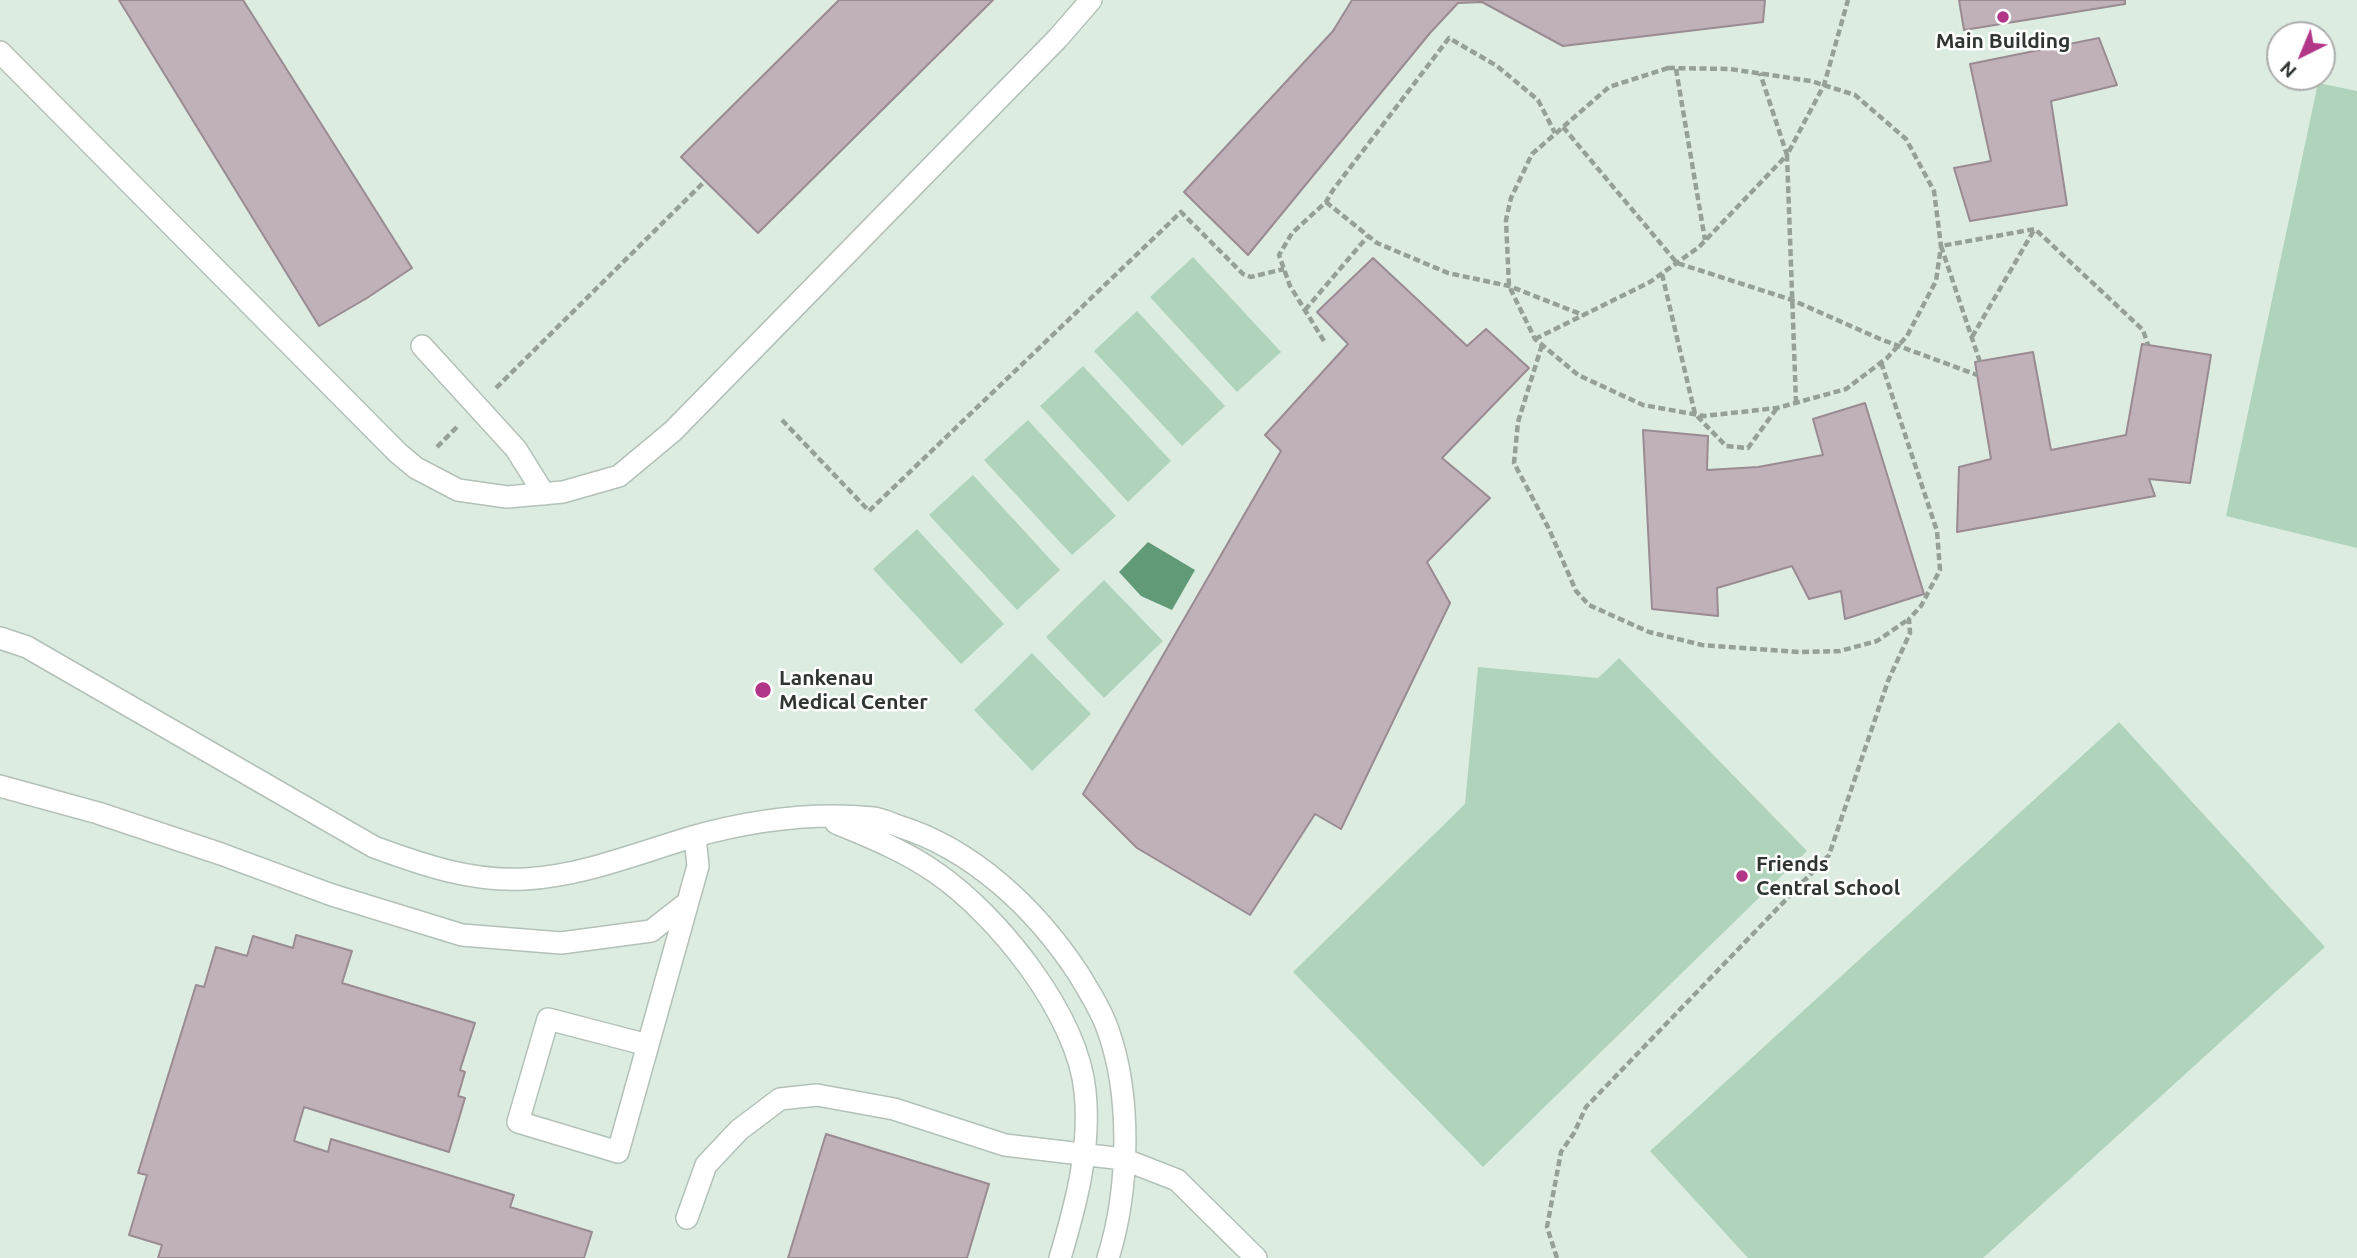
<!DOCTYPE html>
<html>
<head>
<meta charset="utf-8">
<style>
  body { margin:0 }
  #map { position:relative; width:2357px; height:1258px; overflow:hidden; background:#ddece1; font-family:Ubuntu,sans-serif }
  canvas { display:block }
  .north { position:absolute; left:2266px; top:21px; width:70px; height:70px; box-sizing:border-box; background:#fff; border:2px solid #acaead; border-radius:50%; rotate:223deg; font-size:19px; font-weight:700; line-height:28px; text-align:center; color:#2f3531 }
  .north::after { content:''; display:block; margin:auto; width:24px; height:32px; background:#b23688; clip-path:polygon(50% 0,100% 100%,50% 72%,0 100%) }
</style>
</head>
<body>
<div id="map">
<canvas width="2357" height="1258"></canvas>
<div class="north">N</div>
</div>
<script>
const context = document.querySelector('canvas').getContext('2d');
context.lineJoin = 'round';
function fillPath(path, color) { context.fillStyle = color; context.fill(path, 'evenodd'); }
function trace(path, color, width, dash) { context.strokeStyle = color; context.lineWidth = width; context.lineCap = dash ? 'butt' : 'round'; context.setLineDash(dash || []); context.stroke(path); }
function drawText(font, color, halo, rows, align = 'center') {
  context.font = font + ' Ubuntu,sans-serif'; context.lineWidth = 5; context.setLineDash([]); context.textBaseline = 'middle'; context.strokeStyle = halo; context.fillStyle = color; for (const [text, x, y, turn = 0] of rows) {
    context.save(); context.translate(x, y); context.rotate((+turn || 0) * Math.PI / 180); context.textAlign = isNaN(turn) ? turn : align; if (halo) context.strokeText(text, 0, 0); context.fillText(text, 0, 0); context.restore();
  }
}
const green = new Path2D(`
  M2318,83L2357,91V548L2226,516Z
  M1193,257L1281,352L1237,392L1150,297Z
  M1137,311L1225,406L1182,446L1094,351Z
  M1083,366L1171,461L1128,502L1040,406Z
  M1028,420L1116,516L1072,555L984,460Z
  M973,475L1060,570L1017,610L929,515Z
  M917,529L1004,624L961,664L873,569Z
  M1104,580L1163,641L1104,698L1046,637Z
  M1032,653L1091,714L1032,771L974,710Z
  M1619,658L1807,851L1483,1167L1293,972L1465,804L1478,667L1598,678Z
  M2119,722L2325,947L1983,1258H1748L1650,1151Z`);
const water = new Path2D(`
  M1148,542L1195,570L1172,610L1141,596L1119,572Z`);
const building = new Path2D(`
  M119,0H243L412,268L367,298L319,326Z
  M839,0H993L758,233L681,157Z
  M1352,0H1765L1763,22L1563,46L1482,2L1458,3L1430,33L1248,255L1184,192L1333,31Z
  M1959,0H2125V4L1964,30Z
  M2099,38L2117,85L2051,101L2067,205L1970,221L1954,168L1991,161L1970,64Z
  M1373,258L1467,346L1486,329L1529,368L1442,458L1490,498L1427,562L1450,603L1341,829L1315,814L1250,915L1137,848L1083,794L1281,451L1265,435L1348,344L1317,312Z
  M2142,344L2211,355L2190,483L2149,479L2155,496L1957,532L1959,467L1991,459L1975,362L2033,352L2051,450L2126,435Z
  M1865,403L1924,594L1845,619L1841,591L1809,599L1792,566L1717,588L1718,616L1652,609L1643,430L1708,436L1707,470L1758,467L1823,455L1813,419Z
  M296,935L352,951L342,983L475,1023L460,1070L465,1072L458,1096L465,1098L449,1152L304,1107L294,1141L328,1152L331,1139L514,1195L510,1207L592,1232L584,1258H158L162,1245L129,1235L147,1175L138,1173L196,985L204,987L216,947L247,956L253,936L293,948Z
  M826,1134L989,1184L967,1258H788Z`);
const path = new Path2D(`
  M1668,68L1730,69L1811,81L1855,95L1906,139L1934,191L1941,246L1936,281L1907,336L1887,358L1846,389L1777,408L1704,416L1643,405L1578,375L1535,339L1509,286L1506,220L1511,198L1532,154L1609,87Z
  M1676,69L1705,240
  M1563,127L1677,263L1792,300L1880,339L1977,375
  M1326,202L1377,243L1448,273L1509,286L1583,315
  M1662,274L1695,414L1726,446L1748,448L1777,408
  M1305,310L1368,236
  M1972,337L2034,230
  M1535,339L1650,282L1699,247L1787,155L1760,73
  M1324,341L1290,286L1279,255L1292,233L1326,202L1333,190L1449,38L1497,66L1538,100L1555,133
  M1542,345L1518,422L1514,463L1549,529L1576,591L1589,605L1649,632L1702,645L1799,652L1840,651L1877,641L1909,619
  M1980,362L1941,246L2035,229L2143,330L2148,345
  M496,388L705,181
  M1796,403L1787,155L1824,85L1848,0
  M782,420L869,511L1181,212L1243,274L1251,277L1284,269
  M437,447L458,426
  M1557,1258L1547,1227L1561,1152L1574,1133L1586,1107L1829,855L1888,681L1910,633L1909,619L1921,606L1940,570L1937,531L1881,362`);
const service = new Path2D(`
  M0,52L398,453L416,468L458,490L507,497L563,492L619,476L673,431L1058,38L1091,0
  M422,346L516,449L544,494
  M0,638L27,647L374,847C423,865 472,882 525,879C582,876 638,853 692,837C749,821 813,812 873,818C881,819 890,823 898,826C973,849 1036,909 1078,973C1089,991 1101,1010 1108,1030C1132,1097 1129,1191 1108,1258
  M0,786L98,813L221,854L332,895L462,935L561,943L651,931L687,903
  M836,823C870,837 905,851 935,872C998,915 1077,1014 1085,1091C1091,1149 1076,1204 1060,1258
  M648,1045L548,1019L518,1122L618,1152L698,866L695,837
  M687,1218L706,1165L739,1130L780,1099L817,1095L894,1109L1005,1145L1123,1159L1177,1180L1256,1258`);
const markers = [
  [2003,17,7,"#b23688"],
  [763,690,9,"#b23688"],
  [1742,876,7,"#b23688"]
];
const poiNames = [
  ["Main Building",2003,41,"center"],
  ["Lankenau",779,678],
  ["Medical Center",779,702],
  ["Friends",1756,864],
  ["Central School",1756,888]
];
fillPath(green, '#afd4bb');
fillPath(water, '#619a76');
fillPath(building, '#c0b1b9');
trace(building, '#9a8b93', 2);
trace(service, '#b3c1b8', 24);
trace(path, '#95a198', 4.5, [7, 3.5]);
trace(service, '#fff', 21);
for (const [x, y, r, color] of markers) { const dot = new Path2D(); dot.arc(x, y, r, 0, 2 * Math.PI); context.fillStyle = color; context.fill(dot); trace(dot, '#fff', 2.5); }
drawText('bold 21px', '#2f3531', '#fff', poiNames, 'left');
</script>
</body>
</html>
